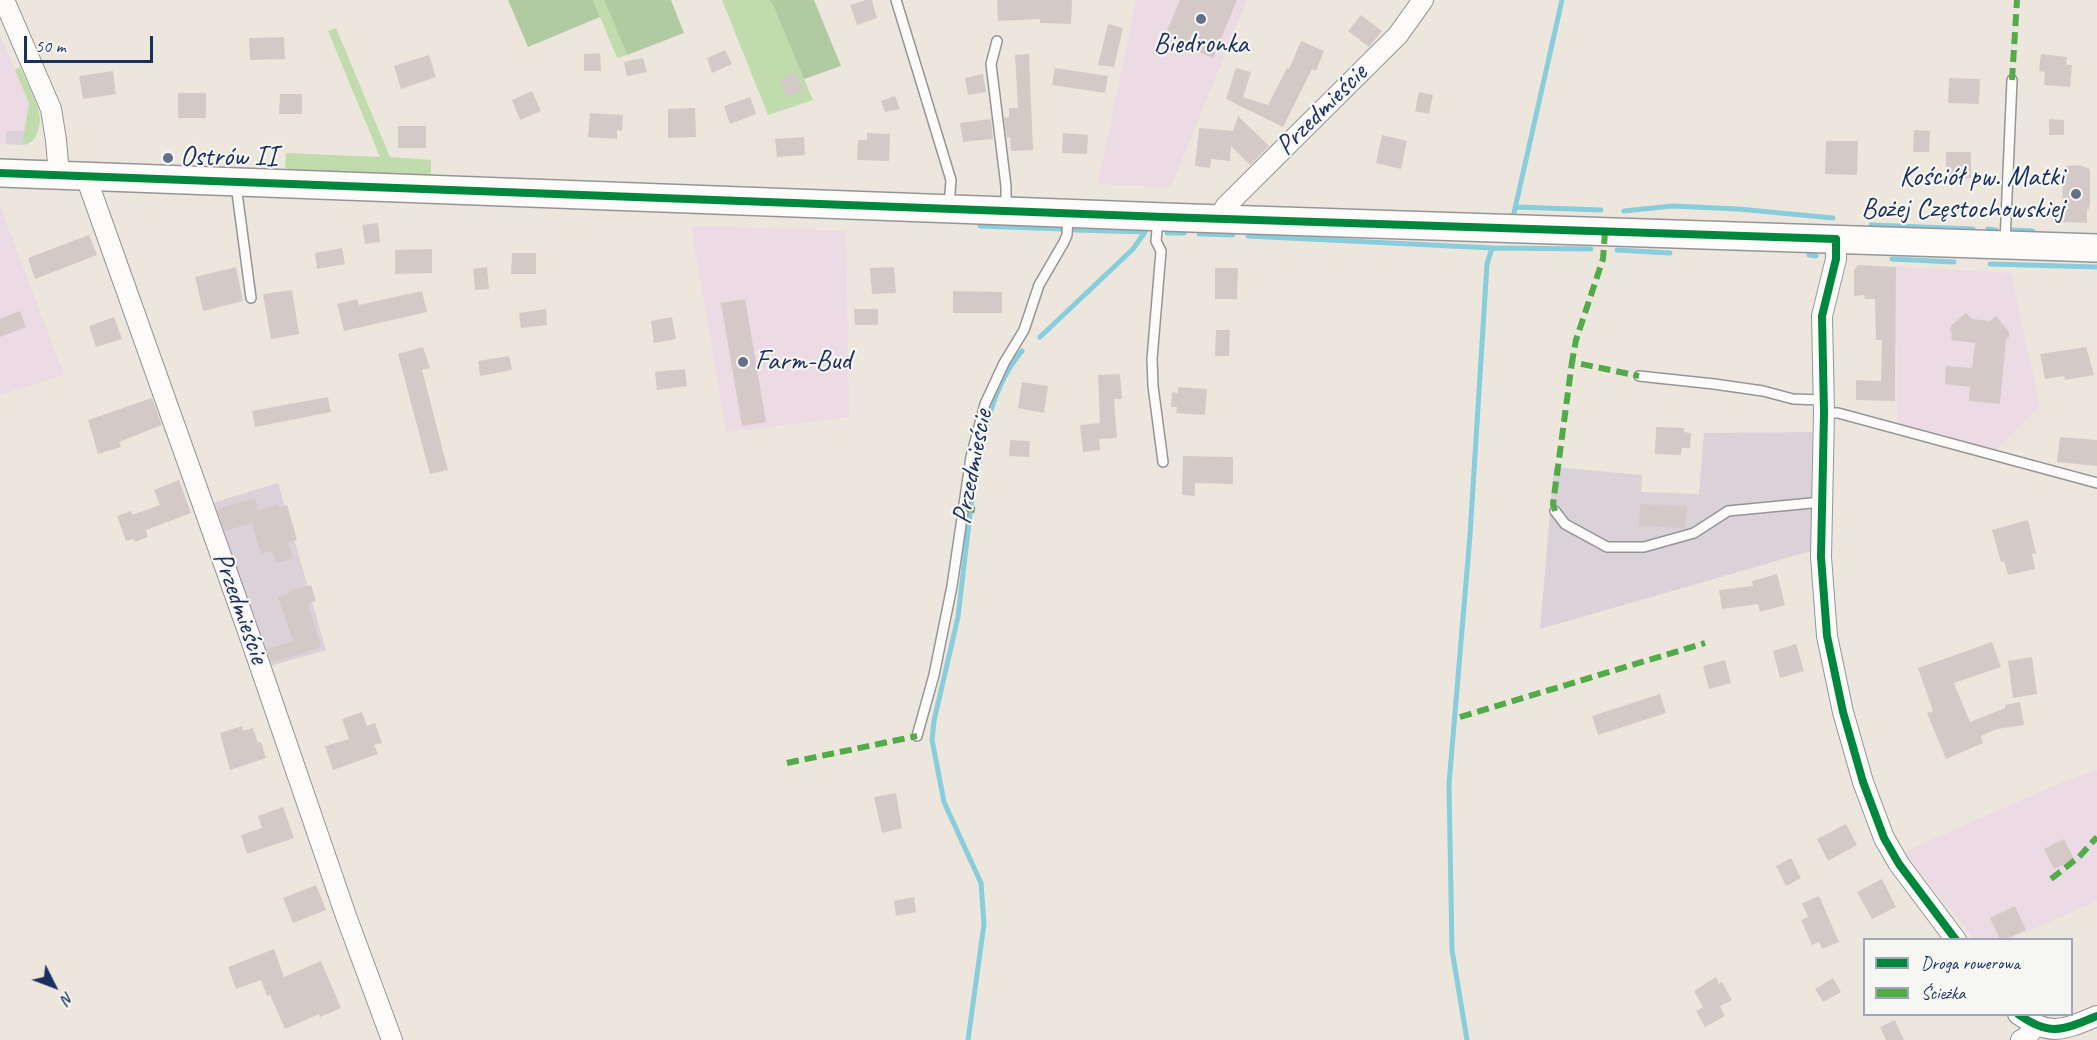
<!DOCTYPE html>
<html>
<head>
<meta charset="utf-8">
<style>
  body { margin:0 }
  #map { position:relative; width:2097px; height:1040px; overflow:hidden; background:#ede6dd; font-family:Caveat,sans-serif }
  canvas { display:block }
  .legend { position:absolute; left:1863px; top:938px; width:210px; height:78px; box-sizing:border-box; background:#f6f6f2; border:2px solid #9ea6b7; margin:0; padding:8px 10px; list-style:none; font-size:18px; color:#1b2f5e }
  .legend li { display:flex; align-items:center; gap:12px; height:30px }
  .legend b { width:30px; border:2px solid #9ea6b7 }
  .north { position:absolute; left:24px; top:956px; width:60px; height:60px; -webkit-text-stroke:4px #f6f6f2; paint-order:stroke; rotate:132deg; font-size:16px; font-weight:700; line-height:24px; text-align:center; color:#1b2f5e }
  .north::after { content:''; display:block; margin:auto; width:21px; height:27px; background:#1b2f5e; clip-path:polygon(50% 0,100% 100%,50% 72%,0 100%) }
  .scale { position:absolute; left:24px; top:36px; width:129px; height:27px; box-sizing:border-box; border:3px solid #1b2f5e; border-top:0; padding-left:8px; font-size:18px; line-height:21px; white-space:nowrap; color:#1b2f5e; -webkit-text-stroke:4px #f6f6f2; paint-order:stroke }
</style>
</head>
<body>
<div id="map">
<canvas width="2097" height="1040"></canvas>
<ul class="legend">
<li><b style="height:8px;background:#00873e"></b>Droga rowerowa</li>
<li><b style="height:8px;background:#52ab49"></b>Ścieżka</li>
</ul>
<div class="north">N</div>
<div class="scale">50 m</div>
</div>
<script>
const context = document.querySelector('canvas').getContext('2d');
context.lineJoin = 'round';
function fillPath(path, color) { context.fillStyle = color; context.fill(path, 'evenodd'); }
function trace(path, color, width, dash) { context.strokeStyle = color; context.lineWidth = width; context.lineCap = dash ? 'butt' : 'round'; context.setLineDash(dash || []); context.stroke(path); }
function drawText(font, color, halo, rows, align = 'center') {
  context.font = font + ' Caveat,sans-serif'; context.lineWidth = 4.5; context.setLineDash([]); context.textBaseline = 'middle'; context.strokeStyle = halo; context.fillStyle = color; for (const [text, x, y, turn = 0] of rows) {
    context.save(); context.translate(x, y); context.rotate((+turn || 0) * Math.PI / 180); context.textAlign = isNaN(turn) ? turn : align; if (halo) context.strokeText(text, 0, 0); context.fillText(text, 0, 0); context.restore();
  }
}
const built = new Path2D(`
  M1136,0H1247L1171,187L1098,184Z
  M0,35L29,103L24,131H6V144H0Z
  M0,206L64,375L0,395Z
  M691,226L846,231L849,417L726,432Z
  M1896,267L2011,273L2040,406L1996,450L1897,423Z
  M2097,770V901L2010,939H1974L1904,852L2058,784Z`);
const industrial = new Path2D(`
  M6,131H24L22,145L6,144Z
  M1812,432L1811,551L1540,629L1554,467L1642,475L1641,492L1699,494L1704,433Z
  M278,483L326,650L267,667L209,504Z`);
const green = new Path2D(`
  M593,0H604L627,55L617,58Z
  M722,0H769L772,3L813,100L768,115Z
  M336,28L390,157L431,160V173L428,175L298,172L288,170L285,167L286,153L380,157L328,31Z
  M20,67C26,81 35,97 39,112C42,125 37,145 22,145L29,103L15,70Z`);
const forest = new Path2D(`
  M508,0H593L600,17L528,47Z
  M604,0H671L684,33L627,55Z
  M769,0H814L841,66L804,79L772,3Z`);
const stream = new Path2D(`
  M1516,207L1601,210
  M1624,211L1672,206L1738,209L1833,218
  M1514,213L1562,0
  M1871,225L1973,229
  M980,226L1062,229
  M1988,229L1996,230
  M1075,230L1145,232
  M2013,230L2033,231
  M1167,233H1184
  M1199,234L1233,235
  M1248,236L1492,248
  M1617,250L1670,253
  M1809,255L1816,256
  M1892,259L1954,262
  M1990,264L2097,267
  M1040,337L1133,249L1145,232
  M971,505C982,452 986,393 1022,351
  M968,1040L984,924L981,883L944,802L932,740L934,721L958,617L970,514
  M1467,1040L1452,950L1449,784L1470,535L1487,264L1492,248L1591,249`);
const building = new Path2D(`
  M866,0H872L877,18L857,25L850,5Z
  M997,0H1072L1071,24L1040,23V19L998,21Z
  M1180,0H1237L1213,58L1164,38Z
  M1361,15L1382,31L1369,47L1348,31Z
  M1108,24L1123,28L1114,67L1098,65Z
  M284,37L285,59L250,60L249,38Z
  M1301,41L1324,51L1316,71L1312,69L1283,127L1226,99L1236,68L1251,72L1243,97L1268,105L1287,68L1289,69Z
  M725,50L732,64L712,73L707,58Z
  M600,53L601,71H584V54Z
  M1029,54L1033,150L1011,151L1010,137L1007,138L1004,118L1009,117V108H1018L1015,55Z
  M2041,54L2067,57L2066,65H2072L2070,87L2044,85L2045,72L2039,71Z
  M429,55L436,77L401,89L394,66Z
  M643,58L647,72L627,76L624,62Z
  M1055,68L1108,76L1105,93L1052,85Z
  M113,71L116,94L83,99L79,76Z
  M796,73L803,90L787,97L780,80Z
  M983,74L986,92L968,95L965,78Z
  M1949,78L1980,79L1979,104L1948,103Z
  M532,91L541,111L520,120L512,100Z
  M1419,92L1433,95L1429,114L1415,111Z
  M178,93H206V118H178Z
  M280,94H302V114H279Z
  M895,96L900,109L885,112L881,101Z
  M750,97L756,114L730,124L724,106Z
  M695,108L696,137L668,138V109Z
  M590,113L623,115L622,131L617,130V139L588,137Z
  M1238,116L1269,146L1250,165L1231,146L1230,161L1211,159L1210,168L1195,166L1199,128L1233,131Z
  M991,119L993,139L963,142L960,123Z
  M2049,119L2064,120V135H2049Z
  M398,126H426V148H398Z
  M1914,130L1930,131L1929,152H1913Z
  M867,133L890,134L889,161L857,160L858,140H867Z
  M1063,133L1088,135L1087,154L1062,153Z
  M1382,135L1407,141L1401,169L1376,163Z
  M804,137L805,155L777,157L775,139Z
  M1826,141H1858L1857,175L1825,174Z
  M1946,152H1971V178H1946Z
  M2079,165L2090,169V202L2089,209H2087V223L2062,222L2063,170H2065V166Z
  M378,223L380,242L365,244L362,225Z
  M89,235L97,255L35,279L28,258Z
  M342,248L345,264L317,269L315,253Z
  M432,249V273L395,274V250Z
  M512,253H536V274H511Z
  M1858,265L1896,267L1895,401L1856,400V380L1881,381L1882,340H1876L1875,299H1865L1864,295L1854,296V270Z
  M236,267L243,301L203,311L195,277Z
  M487,267L489,289L475,290L473,269Z
  M894,267L896,293L872,294L870,268Z
  M1215,268H1238L1237,299H1215Z
  M292,290L299,334L271,339L263,294Z
  M422,291L427,312L344,331L337,304L357,299L359,305Z
  M953,291L1002,292V313H953Z
  M745,299L766,422L742,426L721,303Z
  M546,309L547,325L521,328L519,313Z
  M854,309H878V325H855Z
  M20,311L26,327L0,337V319Z
  M1966,313L1972,319L1990,321L1996,316L2009,332V337L2006,339L2000,404L1969,401L1970,387L1945,384L1946,366L1972,368L1975,343L1951,340L1952,334L1950,331L1951,326Z
  M114,317L122,339L96,347L89,326Z
  M672,317L676,339L654,343L651,321Z
  M1216,330H1230L1229,356H1215Z
  M423,347L430,368L422,370L448,470L430,474L398,354Z
  M2086,347L2094,375L2065,380L2064,376L2045,379L2040,354Z
  M509,356L512,370L480,376L478,361Z
  M685,369L687,386L657,390L655,372Z
  M1120,374L1122,399H1114L1117,438L1099,439L1100,450L1083,452L1080,425L1100,423L1098,375Z
  M1022,382L1048,386L1044,413L1018,408Z
  M1178,387L1207,389L1205,415L1176,413L1177,407H1171L1172,392L1178,393Z
  M328,397L331,412L255,427L252,411Z
  M152,398L162,425L119,442L121,447L98,454L88,420Z
  M1656,427L1684,428V432L1691,433L1690,448H1682L1681,455L1655,454Z
  M2060,437L2097,440V466L2057,462Z
  M1010,440L1030,441L1029,457L1009,456Z
  M1183,456L1233,457V484L1195,483V496L1182,495Z
  M179,480L191,513L146,530L148,537L135,542L133,539L126,541L117,516L131,511L132,515L160,505L154,490Z
  M255,498L259,510L278,504L279,508L287,505L297,540L288,542L293,558L276,563L272,551L261,554L252,523L225,531L217,509Z
  M1640,504L1687,506L1685,528L1639,526Z
  M2028,520L2036,553L2032,554L2035,569L2008,575L2004,561L2001,562L1992,530Z
  M1777,574L1785,605L1760,612L1758,604L1722,609L1719,590L1753,586L1752,581Z
  M311,585L316,601L308,603L321,647L272,663L267,649L293,641L278,597L289,594V591Z
  M1992,642L2001,667L1954,683L1970,722L2005,708V705L2020,702L2024,725L1997,729L1981,736L1983,743L1946,759L1927,713L1933,711L1918,668Z
  M1796,644L1804,671L1780,678L1773,651Z
  M2032,657L2037,694L2013,698L2008,661Z
  M1725,660L1731,683L1709,689L1703,666Z
  M1660,694L1666,713L1598,735L1592,716Z
  M362,712L367,726L375,723L382,743L374,745L378,754L333,770L325,746L349,739L342,719Z
  M242,726L243,731L253,728L258,743L261,742L266,758L230,770L220,733Z
  M896,793L902,828L882,833L874,797Z
  M283,807L294,838L247,854L241,835L262,828L258,816Z
  M1846,824L1857,845L1828,861L1817,839Z
  M2064,839L2074,859L2054,869L2044,849Z
  M1791,858L1801,878L1786,886L1776,866Z
  M1882,879L1896,907L1872,919L1857,892Z
  M316,885L326,910L293,923L283,898Z
  M1819,896L1839,942L1822,949L1819,942L1812,945L1801,920L1808,917L1802,903Z
  M914,897L916,912L896,916L894,901Z
  M2015,906L2026,930L2006,939H2000L1990,918Z
  M274,949L284,977L321,961L341,1008L320,1017L319,1014L285,1029L270,995L267,996L261,980L236,989L228,967Z
  M1716,977L1719,984L1722,982L1732,1000L1720,1006L1725,1016L1705,1027L1696,1011L1703,1007L1694,991Z
  M1833,978L1841,992L1823,1002L1815,989Z
  M1895,1020L1904,1040H1886L1880,1027Z`);
const lane = new Path2D(`
  M896,0L951,180L949,206
  M997,41L991,64L1006,186V208
  M236,185L251,298
  M1158,218L1156,241L1161,251L1152,359L1153,386L1163,462
  M2005,242L2012,80
  M1639,376L1714,384L1763,391L1793,399L1823,400
  M1824,413H1838L2097,483
  M1555,511L1565,524L1607,547H1644L1694,533L1728,511L1822,502
  M917,736L934,675L952,586L971,457L985,404L1004,363L1024,330L1039,285L1064,242L1067,235L1068,215`);
const street = new Path2D(`
  M4,0L51,109L56,140L59,175
  M86,177L249,634L346,916L392,1040
  M1218,219L1226,206L1398,35L1423,0
  M1836,239V259L1822,316L1824,413L1821,557L1827,636L1843,712L1863,782L1884,838L1899,864L1956,940
  M2018,1014C2050,1037 2063,1030 2097,1016
  M2021,1040L2026,1038L2035,1026`);
const secondary = new Path2D(`
  M0,173L1192,218L2097,248`);
const quiet = new Path2D(`
  M2012,80L2017,0
  M1605,232L1603,259L1576,340L1572,362L1639,376
  M963,508L975,510
  M1555,511L1553,504L1572,362
  M1460,717L1705,643
  M787,763L917,736
  M2051,879L2079,857L2097,837`);
const cycleway = new Path2D(`
  M0,173L1164,217L1836,239V259L1822,316L1824,413L1821,557L1827,636L1843,712L1863,782L1884,838L1899,864L1956,940
  M2018,1014C2050,1037 2063,1030 2097,1016`);
const markers = [
  [1201,19,6,"#646f8a"],
  [168,158,6,"#646f8a"],
  [2076,194,6,"#646f8a"],
  [743,362,6,"#646f8a"]
];
const poiNames = [
  ["Biedronka",1201,45,"center"],
  ["Ostrów II",180,158],
  ["Kościół pw. Matki",2064,178,"right"],
  ["Bożej Częstochowskiej",2064,210,"right"],
  ["Farm-Bud",755,362]
];
const streetNames = [
  ["Przedmieście",1322,110,-45],
  ["Przedmieście",973,467,-79],
  ["Przedmieście",240,608,70]
];
fillPath(built, '#ecdae5');
fillPath(industrial, '#dad1d9');
fillPath(green, '#c1dcac');
fillPath(forest, '#b0cba2');
trace(stream, '#88cddb', 5);
fillPath(building, '#d5c9c8');
trace(lane, '#959598', 12);
trace(street, '#959598', 22);
trace(secondary, '#959598', 30);
trace(lane, '#fcfbfa', 9);
trace(street, '#fcfbfa', 20);
trace(secondary, '#fcfbfa', 27);
trace(quiet, '#52ab49', 6, [12, 6]);
trace(cycleway, '#00873e', 8);
for (const [x, y, r, color] of markers) { const dot = new Path2D(); dot.arc(x, y, r, 0, 2 * Math.PI); context.fillStyle = color; context.fill(dot); trace(dot, '#f6f6f2', 2); }
drawText('28px', '#1b2f5e', '#f6f6f2', poiNames, 'left');
drawText('28px', '#1b2f5e', '#f6f6f2', streetNames);
</script>
</body>
</html>
